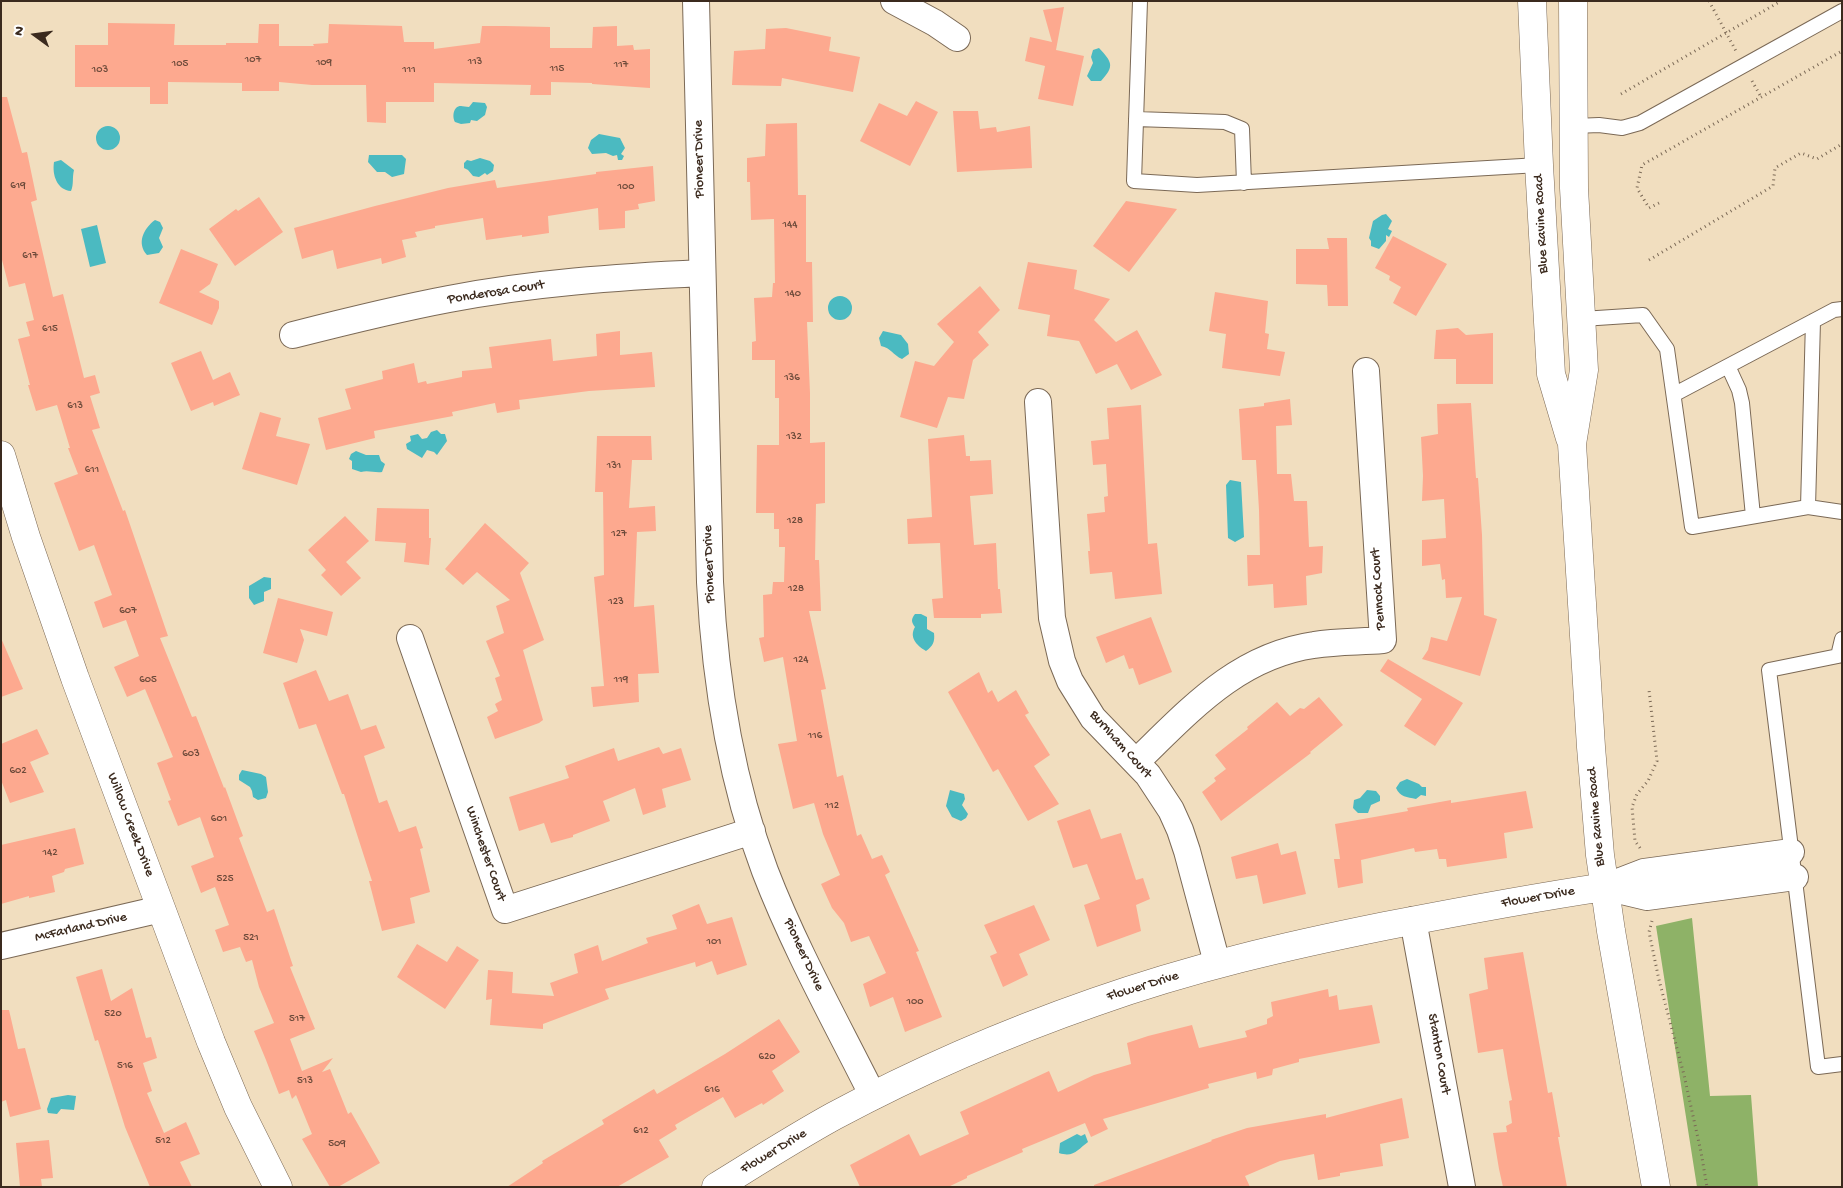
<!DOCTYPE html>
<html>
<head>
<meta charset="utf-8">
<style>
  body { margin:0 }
  #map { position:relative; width:1843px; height:1188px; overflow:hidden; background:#f1debf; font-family:"Gochi Hand",sans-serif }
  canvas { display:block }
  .frame { position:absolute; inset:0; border:2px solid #3b2a1e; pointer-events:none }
  .north { position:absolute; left:10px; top:10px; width:50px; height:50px; -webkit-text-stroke:4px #fff; paint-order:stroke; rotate:284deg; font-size:14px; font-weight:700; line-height:20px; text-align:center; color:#3b2a1e }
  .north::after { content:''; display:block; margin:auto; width:18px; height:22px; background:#3b2a1e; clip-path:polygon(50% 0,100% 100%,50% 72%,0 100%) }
</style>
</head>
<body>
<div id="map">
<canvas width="1843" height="1188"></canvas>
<div class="frame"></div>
<div class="north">N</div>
</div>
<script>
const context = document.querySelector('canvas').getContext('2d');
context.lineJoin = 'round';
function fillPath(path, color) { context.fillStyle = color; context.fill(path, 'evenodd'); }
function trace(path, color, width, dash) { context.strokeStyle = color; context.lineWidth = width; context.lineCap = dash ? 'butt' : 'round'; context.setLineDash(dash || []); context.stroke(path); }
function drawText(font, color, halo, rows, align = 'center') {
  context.font = font + ' "Gochi Hand",sans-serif'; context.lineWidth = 5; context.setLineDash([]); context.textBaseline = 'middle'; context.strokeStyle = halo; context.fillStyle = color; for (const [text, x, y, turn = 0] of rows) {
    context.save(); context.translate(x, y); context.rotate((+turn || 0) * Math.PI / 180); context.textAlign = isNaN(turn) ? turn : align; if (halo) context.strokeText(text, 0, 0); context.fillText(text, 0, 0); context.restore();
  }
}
const forest = new Path2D(`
  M1692,918L1710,1096L1751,1095L1758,1187H1697L1656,926Z`);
const water = new Path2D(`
  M1099,48C1112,62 1115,66 1101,81H1091L1087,76L1093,63L1091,57L1093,50Z
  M473,102L485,103L487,107L485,115L477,121L471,120L470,123L461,124L455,122C452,117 453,106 461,106C463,106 466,107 469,107Z
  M96 138a12 12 0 1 1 24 0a12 12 0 1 1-24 0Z
  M599,134L620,138L625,148L621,154L624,156L622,160H618L617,155L613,156L606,153L592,154L588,148L591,140Z
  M369,155H402L406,159L404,174L392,177L385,172H377L368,162Z
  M480,158L490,161L494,165L493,171L487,175L485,173L479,177L473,176L468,170L464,168V163L467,160L471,161Z
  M61,160L74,170C72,178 74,184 71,191C57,190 52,175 54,162Z
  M1386,214L1392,221L1388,229L1392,231L1389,237L1386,235V241L1379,249L1371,246V241L1369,238L1373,221L1382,215Z
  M155,220L160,222L163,228L159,238L163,247L159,253L147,255C136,243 144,228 155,220Z
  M97,225L106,263L90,267L81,229Z
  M828 308a12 12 0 1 1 24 0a12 12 0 1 1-24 0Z
  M883,331L901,335L908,344L909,354L902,359C893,355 891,348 881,346L879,338Z
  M437,430L441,434H445L447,441L437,455L434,452L427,450L422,458L407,449L406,444L411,441L410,436L418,434L422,439L427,438L431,432Z
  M356,451L366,455H379L381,461L385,464L382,472C375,473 368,470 361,472L352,469V461L349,459L351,454Z
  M1230,480L1241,482L1244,537L1235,542L1228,538L1226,485Z
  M264,577L271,578V589L264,592V601L254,605L249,598V586Z
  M915,614H921L927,617V629L934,633C935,642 933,646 926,651C916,645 909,637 915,627C911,622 911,619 915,614Z
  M242,770L261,774L266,777L268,792L266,798L258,800L253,797L252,791L250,787L239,780V775Z
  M1407,779L1419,784L1422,787H1426V796L1421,795L1416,799C1407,797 1400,797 1396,788L1400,782Z
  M950,790L964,794L965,799L962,805L968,814L966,818L961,821L952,817L946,806Z
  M1367,790L1376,791L1380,796V801L1371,805L1368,813H1358L1353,808L1354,800L1360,798Z
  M68,1095L76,1096L74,1110L61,1109L57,1114L48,1113L47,1109L51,1098Z
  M1077,1134L1081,1136L1085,1134L1088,1142C1078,1149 1074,1158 1059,1153L1060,1143Z`);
const building = new Path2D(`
  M1064,7L1056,50L1084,56L1073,106L1038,99L1045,66L1025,61L1030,37L1052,42L1043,10Z
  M108,23L175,24L174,45H226V43H258L259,24H279V46H314L313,44L328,43L329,24L402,26L404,42H434V49L480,43L482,26H505L550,27V48H592L593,27L617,26V46L633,45L634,50L650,49V88L592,84V83L551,82V95H530L531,85L434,83V102H386V123L367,122L366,85H312L279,82V91H242V83L168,82V104H150V87H75V45H108Z
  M786,28L831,37L829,51L860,57L853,92L782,78L781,86L732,85L734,51L765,49L766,29Z
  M1,97H7L22,153L27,152L37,200L31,202L53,297L63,294L84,378L95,375L100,393L90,396L100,428L92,430L123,511L125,510L168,636L160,638L192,717L196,716L224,788L225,787L243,836L239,838L267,912L274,909L293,966L290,967L315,1029L290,1039L302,1071L333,1058L322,1072L330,1069L348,1114L351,1112L380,1163L338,1187H330L302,1139L312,1134L296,1095L292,1099L289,1090L279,1094L266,1060L254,1031L274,1023L259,987L252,960L246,962L240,947L223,952L215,930L229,925L215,887L201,893L191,866L214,857L200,817L178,826L168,801L171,800L157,763L173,757L162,730L145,689L127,697L114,667L139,656L126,620L103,628L94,602L112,595L94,545L79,551L54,483L78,474L68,448H70L57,405L36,411L28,385H30L18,339L30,336L26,322L34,320L25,283L9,287L1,256Z
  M916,101L938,112L910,166L860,141L879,103L907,116Z
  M953,111H978L980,129L996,127L997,132L1030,126L1032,168L957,172Z
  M797,123L798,195H806V262H812L813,322H807L810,393V443L825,442V503L816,504L815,560H819L821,611H809L826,689L821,690L837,777L843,775L857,836L861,834L872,859L882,855L890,872L885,875L919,951L916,952L942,1017L905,1032L893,997L870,1007L863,984L886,973L869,936L851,942L844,923L832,908L821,884L840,875L823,834L814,803L793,809L778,744L797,741L783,657L764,662L759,638L764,637L763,595L772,594L773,582H784L785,547H779V529H774V513H756L757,445H779V398H775V360H752V342L756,341L754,298L772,297L773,283H775L774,219L751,220L750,182H747V158L765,156L766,124Z
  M653,166L655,201L638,204L639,209L625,211V228L599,230L598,208L548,216L549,233L522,237V235L486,240L483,218L435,226V228L415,232L417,237L402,240L406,257L382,264L381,258L337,269L333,250L302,259L294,228L375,206L448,188L495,180L497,188L596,174V172Z
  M259,197L283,232L235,266L209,229L236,209L238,211Z
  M1126,201L1177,209L1129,272L1093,246Z
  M1393,236L1447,264L1416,316L1393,303L1401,287L1389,280L1390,276L1375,268Z
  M1327,238H1347L1348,306H1328L1327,285L1296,284V249H1329Z
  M181,249L218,264L210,284L199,292L219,301V308L212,325L159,303Z
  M1028,262L1077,270L1074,289L1110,299L1094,320L1116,342L1137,330L1162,375L1131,390L1117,364L1096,374L1079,341L1047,336L1050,315L1018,309Z
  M980,286L1000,310L978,332L989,345L973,360L964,399L948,397L937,428L900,417L915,361L934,366L954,342L937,324Z
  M1215,292L1268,301L1265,333L1269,334L1267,349L1285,352L1280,376L1222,368L1226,334L1209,331Z
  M1458,328L1466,335L1493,333V384H1456V359H1434L1436,330Z
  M620,331V355L652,352L655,387L589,391L519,400L520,409L497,413L495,403L452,412L453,416L374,431L375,438L326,450L318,418L351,409L345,389L383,379L382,371L414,363L418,383L426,381L427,384L462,377V371L492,368L489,347L551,339L553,361L597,356L596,334Z
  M201,351L213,380L230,372L240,395L214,406L213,402L191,411L171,363Z
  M1290,399L1292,425L1276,426L1277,474H1291L1294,501H1307L1309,547L1323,546L1322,573L1306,576L1307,605L1274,608L1273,584L1248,586L1247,555H1260L1259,510L1256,460H1242L1239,409L1264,406V403Z
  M1471,403L1476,478H1478L1482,535L1484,615L1497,619L1480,676L1422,659L1428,650L1431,637L1447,641L1462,597L1446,598L1445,579L1442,580L1440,564L1422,566V540L1446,538L1444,499L1422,501L1423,476L1421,437L1438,434L1437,404Z
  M1141,405L1148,544L1157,543L1162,594L1115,599L1112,572L1090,574L1088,551H1090L1087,514L1105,512L1104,497L1108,496L1106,464L1093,465L1091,441L1109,439L1107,408Z
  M260,412L281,418L276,436L310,444L297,485L242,469Z
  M964,435L966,456H970V461L991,460L993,494L970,496L974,545L996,543L998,589H1000L1002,613L981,614V618H934L932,599L943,598L940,543L908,544L907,519L932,517L928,439Z
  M597,436H651L652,460H632L629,508L655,506L656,531L637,532L634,607L654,605L659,673L638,674L639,702L593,707L591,687L604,686L594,577L604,575L603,492H595Z
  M377,508L429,509V538H431L429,565L404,562L406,543L375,541Z
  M345,516L369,541L346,562L361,578L341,596L321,575L326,570L308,550Z
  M485,523L529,563L520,573L544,640L523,650L543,720L539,723L495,739L487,717L498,711L495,704L502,700L495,678L500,676L486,641L504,633L496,606L510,600L477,572L463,585L445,569Z
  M278,598L333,612L327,636L300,629L304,640L297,663L263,653Z
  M1151,617L1172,672L1139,685L1133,668L1129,669L1124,655L1106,663L1096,637Z
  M1,638L23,689L1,697Z
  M1388,659L1463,703L1435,746L1404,726L1422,699L1380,671Z
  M316,670L329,701L348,694L361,730L376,725L385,748L364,756L379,803L387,800L399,832L416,826L423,848L420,849L430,892L410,898L415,923L382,931L369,881H372L344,794H342L316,724L299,729L283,683Z
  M979,672L988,693L992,690L998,702L1016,690L1029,713L1025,715L1050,755L1034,766L1059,804L1028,821L998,769L993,772L948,692Z
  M1319,697L1343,725L1310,752L1311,753L1221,821L1202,792L1216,781L1214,778L1226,769L1215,755L1248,729L1247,727L1277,702L1290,716L1300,708L1304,709Z
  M37,729L49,754L30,762L44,792L10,803L1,780V744Z
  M659,747L663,754L681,748L691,780L662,789L666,807L643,815L635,788L603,801L610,821L573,835V837L551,843L544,823L519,831L509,797L569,778L565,766L614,748L618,761Z
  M1526,791L1533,828L1504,833L1507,858L1447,867L1446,859H1439L1437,849L1415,852L1414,848L1361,860L1363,883L1338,888L1334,859H1340L1335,824L1408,811L1407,808L1451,800V803Z
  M1090,809L1101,839L1121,833L1136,880L1143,878L1150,899L1136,905L1141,931L1097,947L1084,905L1100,899L1087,864L1073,868L1057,821Z
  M75,828L84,864L65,869L64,872L52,876L55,892L29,898V896L1,904V845Z
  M1278,843L1281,855L1296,851L1306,894L1263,904L1257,875L1236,879L1231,857Z
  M699,904L707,924L732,917L747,965L717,975L712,961L696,967L695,962L605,989L609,999L543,1024V1029L490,1025L492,999L486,1000L488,970L513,972L512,993L554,996L550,983L578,973L574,954L598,945L602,961L648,943L646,938L677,929L672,915Z
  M1034,905L1050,940L1019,954L1028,975L1003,987L990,956L997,953L984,925Z
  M417,944L447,962L457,946L479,960L445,1009L397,977Z
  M1523,952L1548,1093L1552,1092L1560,1137H1558L1567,1187H1503L1499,1169L1493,1133L1507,1132L1506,1126L1512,1123L1509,1101L1512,1100L1508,1079L1503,1049L1478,1053L1469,994L1488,989L1484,958Z
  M102,969L111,1001L132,988L146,1038L151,1037L157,1058L143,1063L152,1091L147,1093L164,1133L186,1122L200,1154L180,1162L192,1187H150L125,1127L98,1040L95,1041L76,977Z
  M1328,989L1329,997L1337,995L1339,1010L1372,1005L1380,1043L1299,1059V1062L1273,1069L1272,1075L1257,1079L1256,1072L1208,1084L1209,1088L1103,1119L1108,1129L1091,1137L1085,1123L1022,1149L1023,1152L967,1176V1178L948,1187H860L850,1165L909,1134L920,1156L969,1134L960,1112L1049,1071L1058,1092L1094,1075L1131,1064L1127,1043L1148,1036L1192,1025L1199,1048L1247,1037L1245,1031L1267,1024V1019L1273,1016L1271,1002Z
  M1,1010H9L18,1049L25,1048L41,1109L10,1117L6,1100L1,1102Z
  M779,1019L800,1052L772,1071L784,1091L763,1105L762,1103L735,1118L723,1097L675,1125L677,1129L659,1140L669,1157L617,1187H507L543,1163L542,1161L604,1124L602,1120L654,1089L657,1094L725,1054Z
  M1402,1098L1409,1138L1380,1144L1383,1166L1340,1173V1176L1318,1180L1314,1154L1280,1161L1245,1176L1250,1187H1094V1185L1212,1141L1211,1140L1247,1128L1326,1114V1118Z
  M49,1140L53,1178L41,1179L42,1187H20L16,1143Z`);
const path = new Path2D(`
  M1709,1L1736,51
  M1752,81L1761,97
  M1621,94L1781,1
  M1659,203L1649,208L1637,188L1642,165L1842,51
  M1649,260L1773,186L1775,168L1801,153L1817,159L1842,144
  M1640,848L1635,841L1632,807L1637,794L1648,781L1657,761L1649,690
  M1652,921L1649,932L1659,980L1684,1075L1701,1152L1707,1187`);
const lane = new Path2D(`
  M1140,1L1134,181L1197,185L1539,165
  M1136,119L1225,122L1242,129L1244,183
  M1575,126L1599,125L1622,128L1640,123L1842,11
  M1582,319L1643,315L1667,349L1692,527L1808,507
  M1813,321L1808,507L1842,512
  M1728,366L1739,390L1742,403L1753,516
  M1675,394L1834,310L1842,309
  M1842,639L1838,656L1769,670L1818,1067L1842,1064`);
const street = new Path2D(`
  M696,1L710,582C715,681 730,778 765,871C795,949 836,1022 873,1096
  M894,1L935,23L957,38
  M293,335C344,322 396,309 449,299C532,283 617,277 702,273
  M1038,402L1052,618L1062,661L1070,681L1093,718L1148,775L1171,810L1180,830L1187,851L1217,963
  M410,638L505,910L752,831
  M1136,762C1189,711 1237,656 1314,645C1337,641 1360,642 1383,640L1366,371
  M1605,887L1647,897L1795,877
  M1605,887L1644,872L1791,852
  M1413,920L1462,1187
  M1,946L161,909`);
const secondary = new Path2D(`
  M1532,1L1539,165L1551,374L1570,438
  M1573,1L1574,188L1584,370L1572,444L1591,747L1600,855L1611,931L1656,1187
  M1,455L26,537L75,678L211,1042L238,1107L278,1187
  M716,1187C755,1163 794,1138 834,1116C918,1071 1006,1033 1095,1002C1191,968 1286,946 1385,926C1457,912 1531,898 1605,887`);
const numberNames = [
  ["107",253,60],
  ["113",475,62],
  ["109",324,63],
  ["105",180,64],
  ["117",621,65],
  ["115",557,69],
  ["103",100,70],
  ["111",409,70],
  ["619",18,186],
  ["100",626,187],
  ["144",790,225],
  ["617",30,256],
  ["140",793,294],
  ["615",50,329],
  ["136",792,378],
  ["613",75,406],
  ["132",794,437],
  ["131",614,466],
  ["611",92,470],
  ["128",795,521],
  ["127",619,534],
  ["128",796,589],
  ["123",616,602],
  ["607",128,611],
  ["124",801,660],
  ["605",148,680],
  ["119",621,680],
  ["116",815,736],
  ["603",191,754],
  ["602",18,771],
  ["112",832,806],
  ["601",219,819],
  ["142",50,853],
  ["525",225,879],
  ["521",251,938],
  ["101",714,942],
  ["100",915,1002],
  ["520",113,1014],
  ["517",297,1019],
  ["620",767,1057],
  ["516",125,1066],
  ["513",305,1081],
  ["616",712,1090],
  ["612",641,1131],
  ["512",163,1141],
  ["509",337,1144]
];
const streetNames = [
  ["Pioneer Drive",700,159,-91],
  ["Blue Ravine Road",1542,224,-93],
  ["Ponderosa Court",496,293,-9],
  ["Pioneer Drive",710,564,-92],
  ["Pennock Court",1379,589,-94],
  ["Burnham Court",1120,745,48],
  ["Blue Ravine Road",1597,817,-95],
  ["Willow Creek Drive",130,825,69],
  ["Winchester Court",485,854,71],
  ["Flower Drive",1538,898,-10],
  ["McFarland Drive",81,928,-13],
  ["Pioneer Drive",803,955,65],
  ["Flower Drive",1143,987,-17],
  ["Stanton Court",1438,1054,80],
  ["Flower Drive",774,1152,-31]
];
fillPath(forest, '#8eb267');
fillPath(water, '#4bbac1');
fillPath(building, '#fda98f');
trace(lane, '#7b6956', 16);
trace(street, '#7b6956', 28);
trace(secondary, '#7b6956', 29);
trace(path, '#7b6956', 3, [1, 4]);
trace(lane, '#fff', 14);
trace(street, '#fff', 26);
trace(secondary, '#fff', 28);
drawText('11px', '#6c4a3a', null, numberNames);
drawText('14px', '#3b2a1e', '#fff', streetNames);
</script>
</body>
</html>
